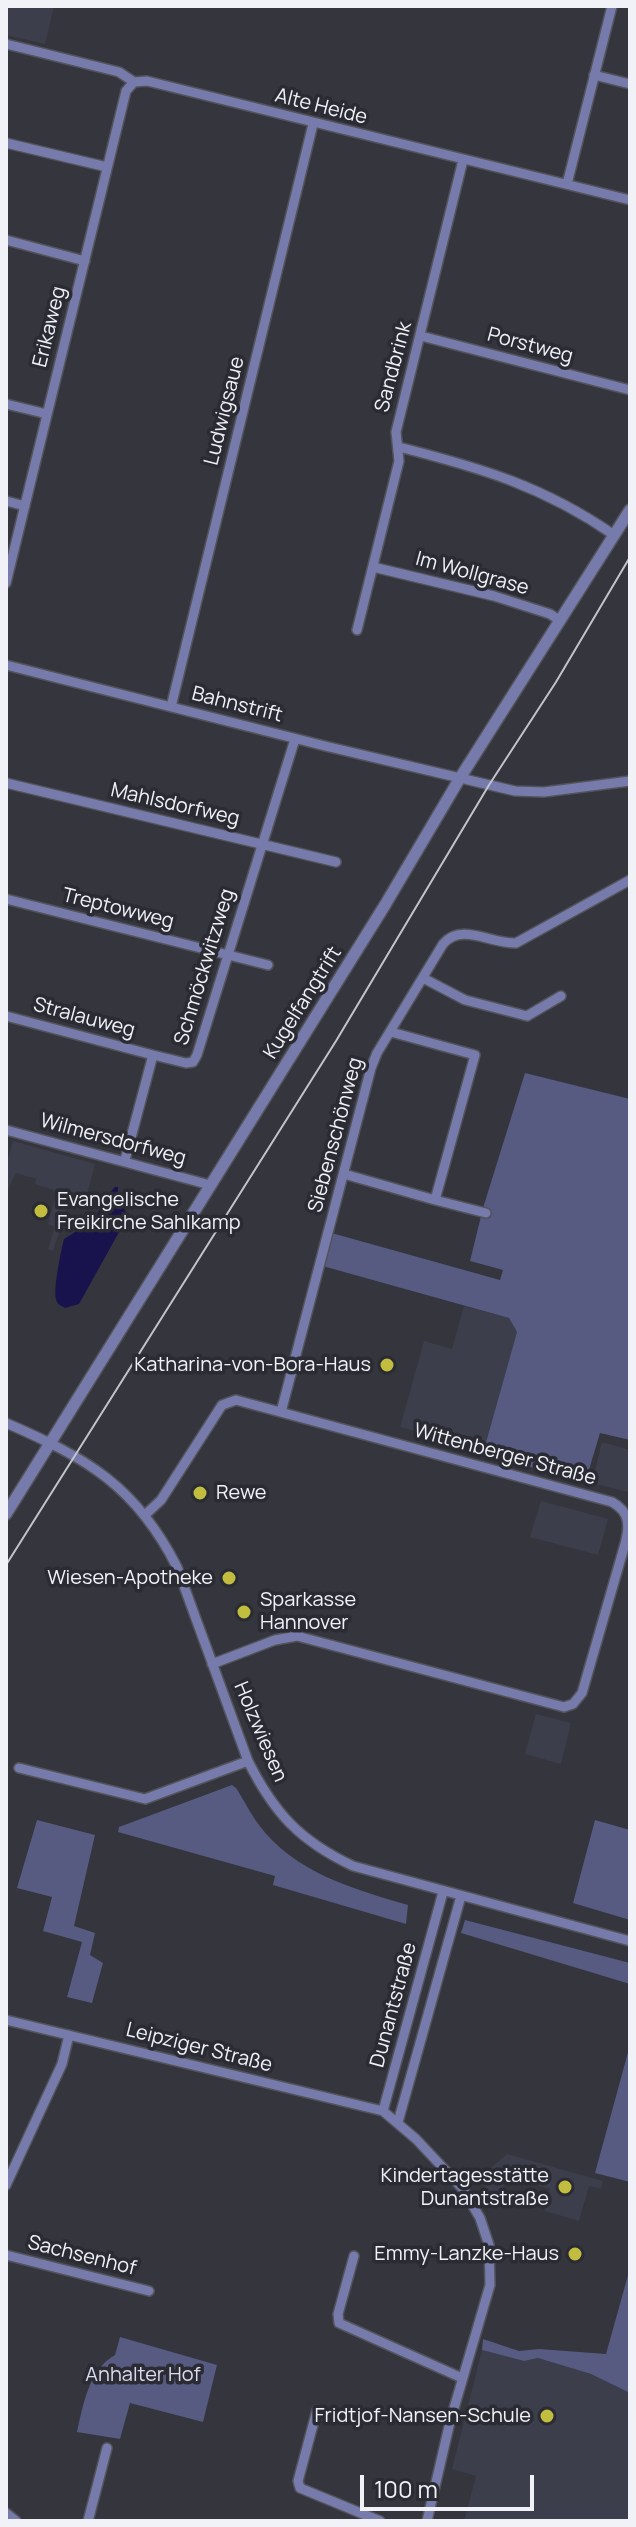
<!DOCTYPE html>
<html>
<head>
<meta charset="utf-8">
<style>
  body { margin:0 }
  #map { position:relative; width:636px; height:2527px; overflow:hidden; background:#34353d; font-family:Manrope,sans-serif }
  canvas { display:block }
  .frame { position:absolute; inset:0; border:8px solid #f1f2f8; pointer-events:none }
  .scale { position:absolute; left:360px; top:2475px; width:174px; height:36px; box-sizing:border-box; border:4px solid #f1f2f8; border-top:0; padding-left:10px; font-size:24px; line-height:28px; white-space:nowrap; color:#f1f2f8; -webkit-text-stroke:6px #2a2b33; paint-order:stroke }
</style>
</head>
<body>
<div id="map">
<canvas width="636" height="2527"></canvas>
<div class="frame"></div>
<div class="scale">100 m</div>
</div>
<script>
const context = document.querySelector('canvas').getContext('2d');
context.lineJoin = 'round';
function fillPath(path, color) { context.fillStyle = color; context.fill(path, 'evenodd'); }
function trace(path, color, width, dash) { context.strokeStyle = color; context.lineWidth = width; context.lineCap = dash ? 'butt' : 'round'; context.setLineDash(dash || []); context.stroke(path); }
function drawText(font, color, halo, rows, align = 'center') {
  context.font = font + ' Manrope,sans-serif'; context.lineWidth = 7; context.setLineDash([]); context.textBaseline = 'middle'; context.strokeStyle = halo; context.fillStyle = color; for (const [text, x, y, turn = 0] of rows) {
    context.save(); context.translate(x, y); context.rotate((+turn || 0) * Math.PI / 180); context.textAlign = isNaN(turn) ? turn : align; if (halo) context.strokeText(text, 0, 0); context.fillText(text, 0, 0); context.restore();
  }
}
const built = new Path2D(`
  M6,6H54L45,44L6,35Z
  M13,1141L95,1164L87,1193L66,1210L53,1251L48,1249L55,1227L48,1224L57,1191L35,1184L36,1179L16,1173L6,1194V1165Z
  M464,1306L509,1318L517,1332L484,1450L400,1427L424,1341L452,1349Z
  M602,1442L630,1450L628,1492L592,1483Z
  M541,1501L608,1519L598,1555L530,1537Z
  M536,1714L571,1723L561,1764L525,1754Z
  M507,2154L603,2181L601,2189L589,2186L579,2221L545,2211L550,2189L506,2177L500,2199L489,2196L479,2178Z
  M482,2350L524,2361L538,2358L591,2374L630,2393V2521H464L476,2476L452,2469Z`);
const green = new Path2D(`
  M525,1073L630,1099V1440L600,1433L585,1483L483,1453L517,1332L509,1318L319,1265L328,1232L500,1280L503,1270L470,1261L483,1208Z
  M232,1785L236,1788C244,1800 250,1813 259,1825C294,1872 353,1889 408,1905L406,1924L273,1885L275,1876L118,1832L119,1827Z
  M37,1820L95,1835L74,1926L95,1933L90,1955L103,1963L92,2003L67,1997L82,1942L43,1931L52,1897L17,1888Z
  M595,1820L630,1830V1920L573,1903Z
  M465,1920L630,1963V1984L461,1933Z
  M630,2045V2182L595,2173Z
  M630,2268V2393L591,2374L538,2358L524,2361L482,2350L483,2339L519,2351L539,2349L606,2354Z
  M120,2337L217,2365L203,2422L130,2403L120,2439L77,2432C83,2405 89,2369 115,2355Z`);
const water = new Path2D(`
  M115,1187H118V1194L128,1216L79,1304L65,1308C61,1305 57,1305 56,1299C53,1289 61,1251 64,1239L94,1220L109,1193Z`);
const minor = new Path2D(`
  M6,44L119,72L134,82L147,81L630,200
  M594,75L630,84
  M6,143L107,167
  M567,184L612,6
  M6,240L85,261
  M421,336L630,390
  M6,404L47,414
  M399,447C481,468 543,486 614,535
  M6,501L25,506
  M373,567L494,596L550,614L559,620
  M6,583L126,91L134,82
  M357,630L399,461L396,432L463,160
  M6,665L325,746L515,791L544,792L630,781
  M171,707L313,124
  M6,783L336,862
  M6,899L268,965
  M423,978L465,1000L527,1016L561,996
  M6,1016L153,1055
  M6,1130L210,1185
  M125,1160L153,1055L186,1063L193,1062L197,1055L295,739
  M344,1174L435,1200L475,1055L391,1032
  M435,1200L486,1213
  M281,1412L371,1068L377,1053L443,944C461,922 491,944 516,943L630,880
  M6,1423C87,1458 136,1486 177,1567L248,1761C274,1813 300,1841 353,1866L630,1941
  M146,1514L161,1500L222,1405L236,1400L612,1502C630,1512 630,1525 625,1544L582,1693L573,1704L564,1707L297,1636L275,1640L212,1664
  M19,1768L145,1799L248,1761
  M6,2020L383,2111L416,2139L463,2189L480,2218L489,2245L490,2285L450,2422L427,2521
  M383,2111L443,1892
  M398,2122L461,1896
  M6,2185L62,2064L69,2035
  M6,2255L149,2291
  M354,2256L338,2314L339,2323L462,2378
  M317,2410L298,2481L300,2488L380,2521
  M6,2513L16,2521
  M88,2521L107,2448`);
const tertiary = new Path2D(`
  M6,1514L385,905L460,778L630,510`);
const tram = new Path2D(`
  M6,1565L336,1041L489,785L556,682L630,557`);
const markers = [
  [41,1211,8,"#c3bd3f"],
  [387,1365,8,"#c3bd3f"],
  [200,1493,8,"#c3bd3f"],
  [229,1578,8,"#c3bd3f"],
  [244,1612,8,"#c3bd3f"],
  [565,2187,8,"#c3bd3f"],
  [575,2254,8,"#c3bd3f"],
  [547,2416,8,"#c3bd3f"]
];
const streetNames = [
  ["Alte Heide",321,107,14],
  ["Erikaweg",50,327,-76],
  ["Porstweg",530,346,15],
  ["Sandbrink",394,367,-75],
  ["Ludwigsaue",225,411,-76],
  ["Im Wollgrase",472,574,15],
  ["Bahnstrift",237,705,14],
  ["Mahlsdorfweg",175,805,13],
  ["Treptowweg",118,909,14],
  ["Schmöckwitzweg",205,967,-73],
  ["Kugelfangtrift",303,1003,-58],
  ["Stralauweg",84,1018,15],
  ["Siebenschönweg",336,1135,-75],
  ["Wilmersdorfweg",113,1140,15],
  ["Wittenberger Straße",505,1455,15],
  ["Holzwiesen",260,1732,67],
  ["Dunantstraße",394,2005,-75],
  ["Leipziger Straße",199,2048,14],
  ["Sachsenhof",82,2256,14]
];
const poiNames = [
  ["Evangelische",57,1200,"left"],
  ["Freikirche Sahlkamp",57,1223,"left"],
  ["Katharina-von-Bora-Haus",371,1365],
  ["Rewe",216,1493,"left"],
  ["Wiesen-Apotheke",213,1578],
  ["Sparkasse",260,1600,"left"],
  ["Hannover",260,1623,"left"],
  ["Kindertagesstätte",549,2176],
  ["Dunantstraße",549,2199],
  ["Emmy-Lanzke-Haus",559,2254],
  ["Fridtjof-Nansen-Schule",531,2416]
];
const parkNames = [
  ["Anhalter Hof",143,2375]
];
fillPath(built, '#3c3e4c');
fillPath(green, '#575a81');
fillPath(water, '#19134d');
trace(minor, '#52535b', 12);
trace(tertiary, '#52535b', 14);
trace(minor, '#767bab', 9);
trace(tertiary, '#767bab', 11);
trace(tram, '#c3c4cb', 2);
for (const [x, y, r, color] of markers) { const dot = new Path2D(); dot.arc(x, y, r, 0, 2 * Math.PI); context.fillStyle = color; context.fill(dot); trace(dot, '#2a2b33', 3); }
drawText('20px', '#f1f2f8', '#2a2b33', streetNames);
drawText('20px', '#f1f2f8', '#2a2b33', poiNames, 'right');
drawText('20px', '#d9dcef', '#2a2b33', parkNames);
</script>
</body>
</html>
